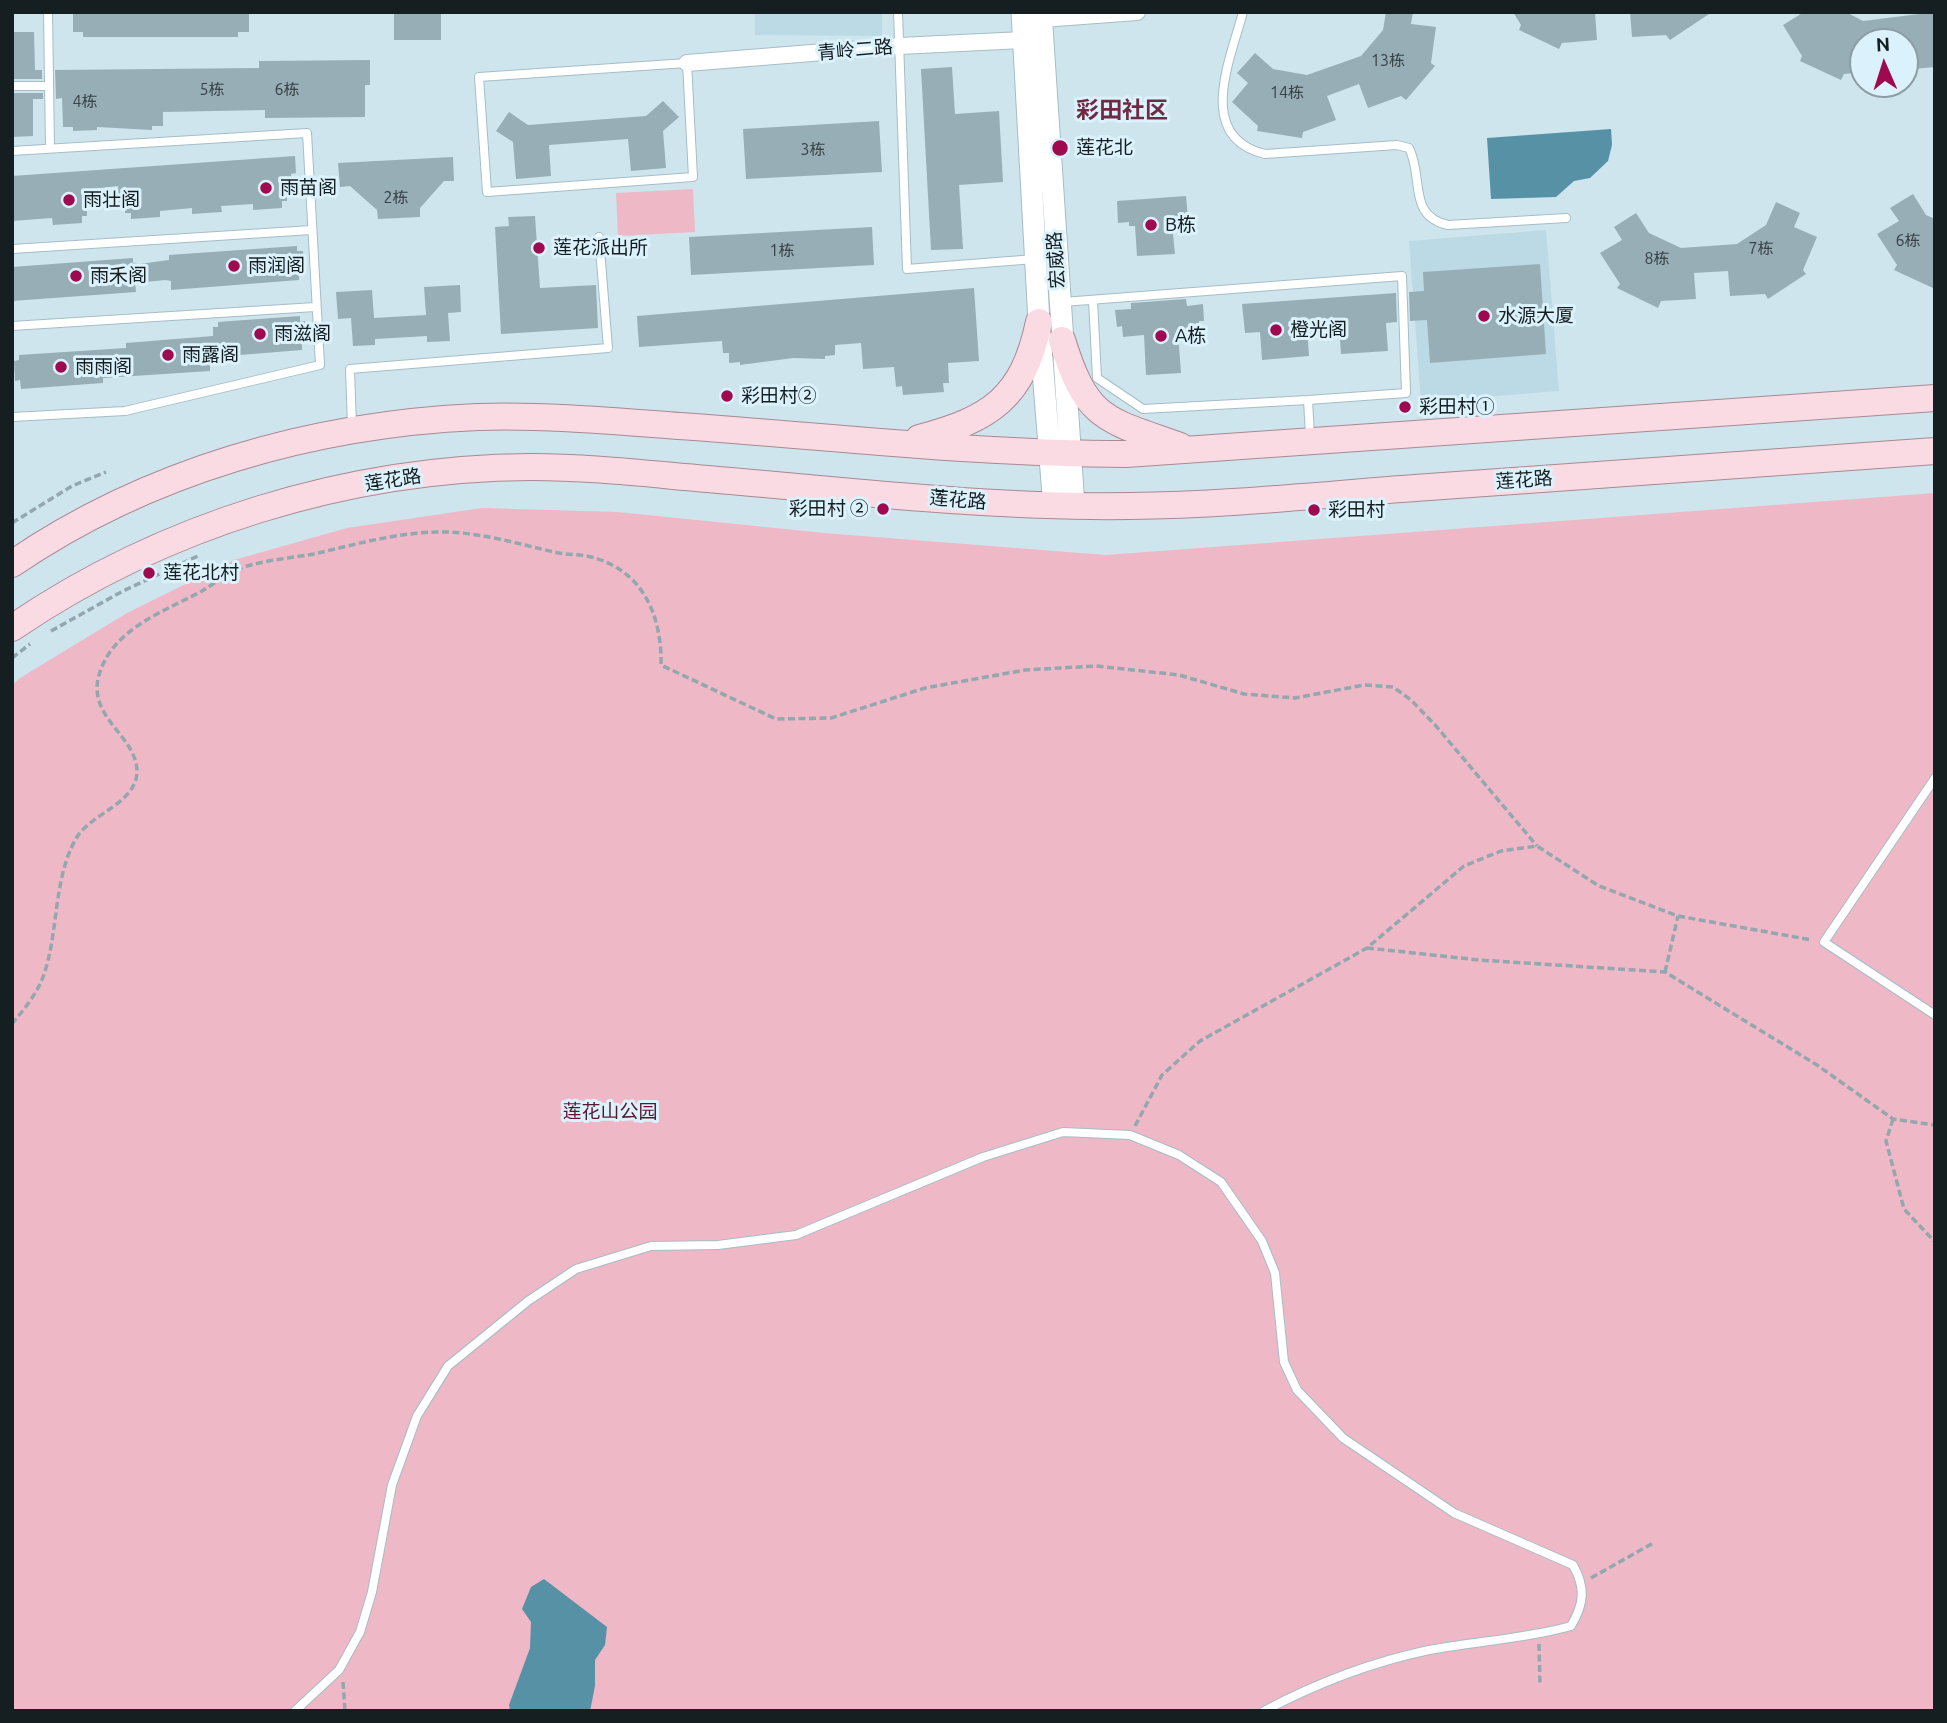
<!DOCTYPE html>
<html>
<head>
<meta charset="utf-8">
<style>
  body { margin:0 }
  #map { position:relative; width:1947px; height:1723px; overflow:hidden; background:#cee5ee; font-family:Ubuntu,sans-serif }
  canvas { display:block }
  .frame { position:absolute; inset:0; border:14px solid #151e21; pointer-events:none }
  .north { position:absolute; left:1849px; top:28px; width:70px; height:70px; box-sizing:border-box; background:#dbf2fc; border:2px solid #8c9da4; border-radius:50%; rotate:357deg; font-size:19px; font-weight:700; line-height:28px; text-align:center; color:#151e21 }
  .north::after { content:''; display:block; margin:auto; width:24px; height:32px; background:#9f0950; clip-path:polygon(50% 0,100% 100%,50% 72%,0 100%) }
</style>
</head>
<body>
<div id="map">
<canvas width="1947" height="1723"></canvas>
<div class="frame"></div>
<div class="north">N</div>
</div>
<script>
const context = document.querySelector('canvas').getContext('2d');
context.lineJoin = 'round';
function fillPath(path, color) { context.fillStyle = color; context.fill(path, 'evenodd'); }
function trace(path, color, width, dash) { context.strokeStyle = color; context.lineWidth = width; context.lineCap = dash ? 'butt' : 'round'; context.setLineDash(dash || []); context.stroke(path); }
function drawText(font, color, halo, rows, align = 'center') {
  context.font = font + ' Ubuntu,"Noto Sans SC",sans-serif'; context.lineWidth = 6; context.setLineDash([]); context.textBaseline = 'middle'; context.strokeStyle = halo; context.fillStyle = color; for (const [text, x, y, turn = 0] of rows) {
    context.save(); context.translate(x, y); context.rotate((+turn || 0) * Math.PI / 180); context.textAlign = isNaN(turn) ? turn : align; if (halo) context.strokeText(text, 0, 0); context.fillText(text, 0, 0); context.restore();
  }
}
const built = new Path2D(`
  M755,12H882V36L755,35Z
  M1546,230L1559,391L1421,402L1409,241Z`);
const green = new Path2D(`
  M693,189L695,232L618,236L616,193Z
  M1935,493V1711H12V685L20,678L127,613L234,560L347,528L482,508L618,512L824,533L1106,555Z`);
const water = new Path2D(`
  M1611,129L1612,145L1608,161L1590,178L1574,181L1556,197L1491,199L1487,138Z
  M544,1579L607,1627L605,1645L595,1660V1686L590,1711H510L509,1705L530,1648L531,1622L522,1609L531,1587Z`);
const building = new Path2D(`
  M73,12H249V32H238V37H83V32H73Z
  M394,12H441V40H394Z
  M1386,12H1413L1411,24L1436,27L1431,63L1435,66L1406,100L1401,96L1368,108L1359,84L1327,96L1336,120L1303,132L1302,138L1257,131L1258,126L1232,102L1248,83L1237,73L1255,53L1273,69L1307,75L1361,56L1383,30Z
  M1513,12H1595L1597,40L1562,43L1559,49L1519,30L1521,25Z
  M1630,12H1712L1670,40L1666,35L1632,37Z
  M1804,12H1846L1863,21L1935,12V67L1913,69L1911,43L1863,42V72L1844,74L1841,80L1800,61L1802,56L1783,25Z
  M12,32H34L35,70H42V79H12Z
  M370,60V85H365V117L265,118V110L163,112V126H152V130L97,127V130L73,131V127H63L62,98L56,99L55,70L259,68V61Z
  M952,67L955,114L999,111L1003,182L959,185L963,249L931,250L921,69Z
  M12,93H43V99H33V136L12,137Z
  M663,101L679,117L663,131L666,168L631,171L628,139L549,145L551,176L516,179L513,142L496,131L509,112L528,125L646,116Z
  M879,121L882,172L746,179L743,129Z
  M295,156L296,173L291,174L292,192L287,193V201H282V208L253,210V204L221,206L222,212L192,214V208L160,211V217L131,219V213H125V204L119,205L118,186L91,189L92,207L87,208V216H82V223L53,225L52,218L12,221V176Z
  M453,157L454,181H444L420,208V217L378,219L377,210L350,186L340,187L338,163Z
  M1913,194L1926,215L1935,219V289L1894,270L1897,265L1877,234L1899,221L1890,208Z
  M1186,196L1188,218L1177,219L1178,223H1172L1175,254L1137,256L1135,226H1129V222L1118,223L1117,201Z
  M1776,202L1800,213L1794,227L1817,237L1803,270L1806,274L1768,299L1765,294L1730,296L1728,271L1694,273L1696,299L1661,301L1658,308L1617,288L1620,284L1600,253L1622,240L1614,227L1636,213L1649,233L1681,248L1737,244L1766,225Z
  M535,216L540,288L596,285L598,328L501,334L495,227L509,226L508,217Z
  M872,227L874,265L691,275L689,237Z
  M297,246V251H303L304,271H299V280L171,290V281L165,280L135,283L136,292L12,301V267L133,258V263L139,264L169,260V255Z
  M1540,264L1546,354L1430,363L1427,320L1410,321L1409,292L1424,291L1423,272Z
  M460,285L461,312L448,313L450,341L427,342V336L375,339V345L353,346L351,318L338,319L336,292L372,290L374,318L426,315L424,287Z
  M974,288L979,361L948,363L949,383H943L944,392L903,395L902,386L896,387L894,367L863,369L861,343L835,345V355L825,356V359L793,358L740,365V362L729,363V353H723L722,341L639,347L637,316Z
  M1396,293L1397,322L1386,323L1388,351L1341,354L1339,326L1307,328L1309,356L1262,360L1260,332L1245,333L1242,304Z
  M1186,299L1187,306L1203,304L1204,321H1199V332L1178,333L1181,373L1146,375L1144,335L1123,337L1122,326L1117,327L1115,310L1131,309V303Z
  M300,316V321H305L307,341L302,342V350L215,357V361L210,362V371L103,378V383L21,389L20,380L15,381L14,361L19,360V355L126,348V343L213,336V327H218V322Z`);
const path = new Path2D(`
  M12,523L72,486L106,472
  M51,631L123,591L200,555
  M12,658L30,644
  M1367,948L1479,960L1665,972L1817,1065L1893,1119L1935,1125
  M1665,972L1678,916
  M12,1024C24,1009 38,993 44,974C59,931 53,877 77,837C92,813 137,803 137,771C136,736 90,719 98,679C109,630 163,612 202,591C215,583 230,572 244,567C266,560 291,558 314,554C353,545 395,533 436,532C476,531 515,543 554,552C566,555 579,554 591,557C643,570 662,616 661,665L776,719L831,718L925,688L1025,670L1096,666L1179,675L1244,694L1295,698L1364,685L1393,687L1411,700L1436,726L1537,846
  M1893,1119L1886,1141L1904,1209L1935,1242
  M1135,1126L1162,1075L1200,1041L1367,948L1464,866L1501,851L1537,846L1599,886L1678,916L1812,940
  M1591,1578L1655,1542
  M1539,1644L1540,1686
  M343,1682L345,1711`);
const service = new Path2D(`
  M48,12L50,148
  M898,12L907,269L1035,259
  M1243,12C1230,61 1195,137 1265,154L1397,145L1409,148C1424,177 1407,216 1448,225L1566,218
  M687,63L693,177L487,192L479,77Z
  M12,86H49
  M12,151L307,133L320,365L125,411L12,417
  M12,249L312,230
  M1093,300L1097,378L1143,409L1308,400
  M1063,302L1402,276L1406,393L1308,400L1310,436
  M12,326L315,307
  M352,427L350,369L608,348L599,237
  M1935,778L1824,942L1935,1015
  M295,1711L339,1670L360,1632L372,1592L392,1485L417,1416L448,1366L528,1301L576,1269L651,1246L718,1245L796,1235L983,1157L1063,1132L1130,1135L1179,1155L1221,1182L1262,1241L1275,1273L1284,1362L1297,1390L1343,1438L1454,1513L1573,1565C1586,1588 1584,1604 1571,1626C1524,1639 1477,1641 1429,1650C1372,1662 1315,1684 1264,1711`);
const minor = new Path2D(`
  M1042,19L1137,12
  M687,63L899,46L1023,40`);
const tertiary = new Path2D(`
  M1022,12L1039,322L1054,507
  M1041,12L1074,507`);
const primary = new Path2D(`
  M1062,340C1087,421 1105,419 1180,446
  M919,438C991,419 1023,398 1039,322
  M12,564C148,471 314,424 478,417C545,415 612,421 679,426C828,436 977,454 1126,454L1935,398
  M12,628C163,525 348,468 531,467C590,467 649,474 708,479C848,491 989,508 1130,506C1225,505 1320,495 1415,488C1588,476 1761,463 1935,451`);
const markers = [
  [1060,148,9,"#9f0950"],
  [266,188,7,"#9f0950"],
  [69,200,7,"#9f0950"],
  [1151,225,7,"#9f0950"],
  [539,248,7,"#9f0950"],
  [234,266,7,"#9f0950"],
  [76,276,7,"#9f0950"],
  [1484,316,7,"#9f0950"],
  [1276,330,7,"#9f0950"],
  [260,334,7,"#9f0950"],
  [1161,336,7,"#9f0950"],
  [168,355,7,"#9f0950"],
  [61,367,7,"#9f0950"],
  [727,396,7,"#9f0950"],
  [1405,407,7,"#9f0950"],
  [883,509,7,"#9f0950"],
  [1314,510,7,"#9f0950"],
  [149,573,7,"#9f0950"]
];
const numberNames = [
  ["13栋",1388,61],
  ["5栋",212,90],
  ["6栋",287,90],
  ["14栋",1287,93],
  ["4栋",85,102],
  ["3栋",813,150],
  ["2栋",396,198],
  ["6栋",1908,241],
  ["7栋",1761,249],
  ["1栋",782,251],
  ["8栋",1657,259]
];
const streetNames = [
  ["青岭二路",855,50,-5],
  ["宏威路",1056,260,-94],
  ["莲花路",393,480,-9],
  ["莲花路",1524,480,-4],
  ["莲花路",958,500,5]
];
const poiNames = [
  ["莲花北",1076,148],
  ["雨苗阁",280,188],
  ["雨壮阁",83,200],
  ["B栋",1165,225],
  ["莲花派出所",553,248],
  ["雨润阁",248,266],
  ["雨禾阁",90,276],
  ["水源大厦",1498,316],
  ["橙光阁",1290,330],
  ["雨滋阁",274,334],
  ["A栋",1175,336],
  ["雨露阁",182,355],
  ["雨雨阁",75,367],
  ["彩田村②",741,396],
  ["彩田村①",1419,407],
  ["彩田村 ②",869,509,"right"],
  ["彩田村",1328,510],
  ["莲花北村",163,573]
];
const parkNames = [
  ["莲花山公园",610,1112]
];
const quarterNames = [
  ["彩田社区",1122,110]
];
fillPath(built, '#bbdae6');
fillPath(green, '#efb8c6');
fillPath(water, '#5791a5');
fillPath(building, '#98aeb7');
trace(service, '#a6bdc6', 10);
trace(minor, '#a6bdc6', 18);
trace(tertiary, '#a6bdc6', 23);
trace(primary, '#a88993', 28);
trace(path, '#94a7ae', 3.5, [7, 3.5]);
trace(service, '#fff', 8);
trace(minor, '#fff', 16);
trace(tertiary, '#fff', 21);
trace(primary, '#fadbe3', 26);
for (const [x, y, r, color] of markers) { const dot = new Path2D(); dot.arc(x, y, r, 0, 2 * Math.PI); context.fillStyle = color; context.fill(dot); trace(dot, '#dbf2fc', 2.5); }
drawText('16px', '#364246', null, numberNames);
drawText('19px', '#151e21', '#dbf2fc', streetNames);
drawText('19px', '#151e21', '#dbf2fc', poiNames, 'left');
drawText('19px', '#58172f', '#dbf2fc', parkNames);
drawText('bold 23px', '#6f2b42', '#dbf2fc', quarterNames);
</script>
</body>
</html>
